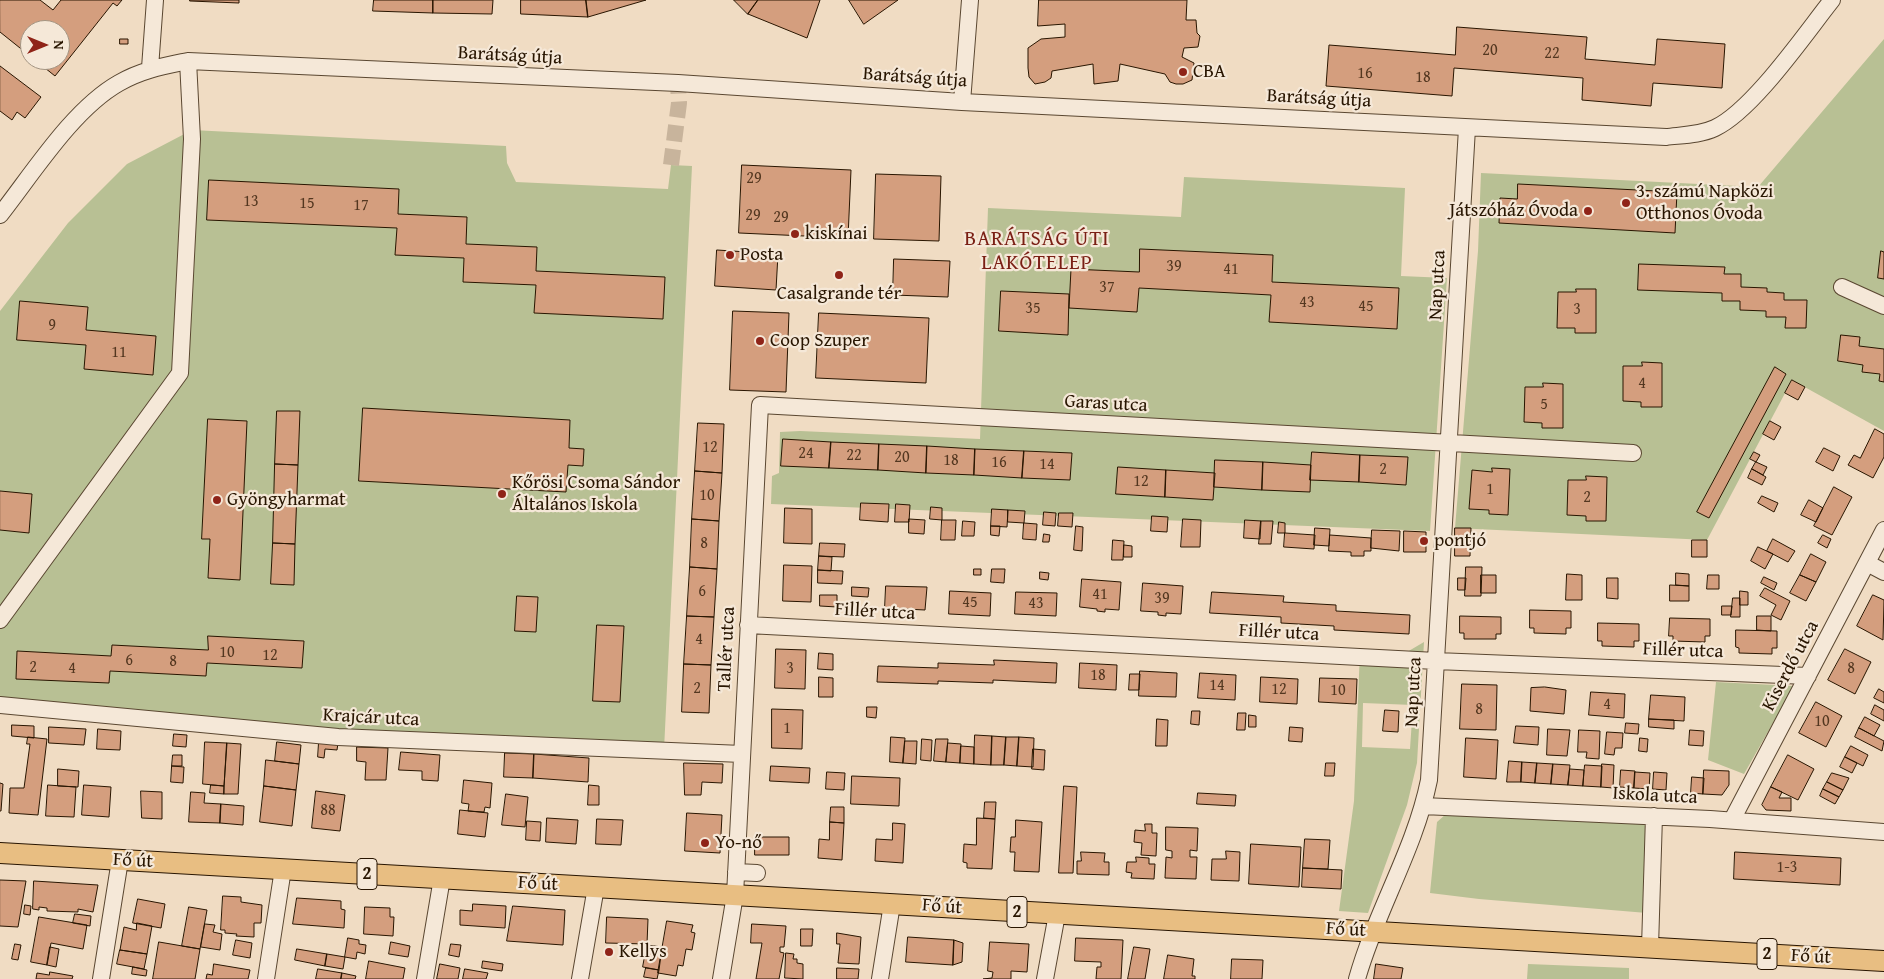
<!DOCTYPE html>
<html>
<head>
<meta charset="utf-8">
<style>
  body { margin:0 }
  #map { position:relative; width:1884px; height:979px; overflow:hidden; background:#f0dcc3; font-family:"Gentium Book Plus",serif }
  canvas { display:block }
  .north { position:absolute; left:20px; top:20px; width:50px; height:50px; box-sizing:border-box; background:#f5e8d8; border:1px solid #a39482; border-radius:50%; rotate:90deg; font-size:14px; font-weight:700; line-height:20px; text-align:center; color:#281500 }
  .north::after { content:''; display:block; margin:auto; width:18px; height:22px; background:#8f2418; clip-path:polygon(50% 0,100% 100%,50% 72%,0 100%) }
</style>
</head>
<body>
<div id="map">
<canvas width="1884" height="979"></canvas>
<div class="north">N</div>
</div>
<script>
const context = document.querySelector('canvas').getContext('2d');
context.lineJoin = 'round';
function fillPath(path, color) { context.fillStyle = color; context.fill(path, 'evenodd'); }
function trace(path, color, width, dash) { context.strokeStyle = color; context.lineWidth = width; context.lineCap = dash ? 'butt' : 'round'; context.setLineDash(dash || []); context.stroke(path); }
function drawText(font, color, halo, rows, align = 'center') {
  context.font = font + ' "Gentium Book Plus",serif'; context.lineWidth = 4.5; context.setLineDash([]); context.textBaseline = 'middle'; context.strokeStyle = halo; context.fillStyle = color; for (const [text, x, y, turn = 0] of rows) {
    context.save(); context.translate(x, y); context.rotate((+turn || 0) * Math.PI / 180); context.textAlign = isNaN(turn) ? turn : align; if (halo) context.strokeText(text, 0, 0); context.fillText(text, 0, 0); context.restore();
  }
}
const green = new Path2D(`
  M1884,39V431L1792,380L1707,540L1455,528L1478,251L1481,173L1758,187Z
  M192,130L506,146L507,163L516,182L668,189L671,165L692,166L664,750L338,737L0,705V311L68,223L127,164Z
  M1184,177L1405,188L1401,276L1447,278L1430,531L771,504L772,476L779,473L780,432L800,431L980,439L988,208L1181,217Z
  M1424,642L1417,763L1407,805L1368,913L1339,911L1354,801L1360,650L1407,652ZM1363,703L1413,705L1410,749L1362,747Z
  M1716,682L1794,686L1744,774L1708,760Z
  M1454,807L1650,820L1647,913L1479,899L1430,893L1437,822Z
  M1528,964L1629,968V979H1527Z`);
const building = new Path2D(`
  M0,0H40L53,10L61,0H122L117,6L113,3L55,76L35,60H60V30H30V56L0,32Z
  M190,0H239V3L190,1Z
  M374,0H433V13L373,11Z
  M433,0H493L492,14L433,13Z
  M521,0H586L588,17L521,14Z
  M586,0H646L588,17Z
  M734,0H758L748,14Z
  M758,0H820L807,38L748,14Z
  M849,0H898L864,24Z
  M1039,0H1187L1186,20H1196L1197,33L1200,36L1198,47L1184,48L1182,57L1194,63L1192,80L1183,84H1176L1170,82L1165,74L1120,64L1118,81L1094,84L1093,64L1052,71L1051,78L1045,82L1035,84L1029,77L1028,68V48L1041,39L1065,37V24L1038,26Z
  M1457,27L1587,37L1585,59L1655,65L1657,39L1725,44L1722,88L1653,83L1651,106L1582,100L1583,78L1454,68L1452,96L1326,86L1329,45L1455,55Z
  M120,39H128V44H120Z
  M0,66L41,97L25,118L17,112L12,120L0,111Z
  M742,165L851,170L848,238L739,233Z
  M876,174L941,176L939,241L874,239Z
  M209,180L399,189L398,214L467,217L466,244L537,247L536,271L665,277L663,319L534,313L536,285L463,282L464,258L395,255L397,228L207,220Z
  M1518,184L1677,192L1675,233L1499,223L1500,198L1517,199Z
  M1140,249L1273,255L1272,282L1399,288L1397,329L1269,322L1271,295L1139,288L1137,312L1069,308L1071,269L1139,272Z
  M717,250L778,254L776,290L715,286Z
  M1881,251L1884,252V279L1878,278Z
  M894,259L950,261L948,297L893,295Z
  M1639,264L1725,267L1724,274H1741V287L1767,288V292L1784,293V300H1807L1806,328H1785L1786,317H1766V311L1740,310V301H1722V293L1638,290Z
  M1576,289H1596V333H1575V328H1557L1558,292H1576Z
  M1001,291L1069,294L1068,335L999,331Z
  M20,301L88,307L86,330L156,336L153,375L84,369L86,345L17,340Z
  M733,311L789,313L786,392L730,390Z
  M819,313L929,318L926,383L816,378Z
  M1841,335L1860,337L1859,346L1884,349V382L1879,381L1880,374L1862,372L1863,365L1838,361Z
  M1642,362L1662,363V407H1641V402L1623,401V366H1642Z
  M1775,367L1786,374L1709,518L1697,512Z
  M1792,380L1805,387L1798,400L1785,393Z
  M1543,383L1563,384V428H1542V423L1524,422L1525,387H1543Z
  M363,408L570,420L569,448L584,449L583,466L568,465L566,492L359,481Z
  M277,411H300L298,465L275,464Z
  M208,419L247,421L240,580L208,578L210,539H202Z
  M1770,421L1781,427L1774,440L1763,434Z
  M698,423L724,424L722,473L695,471Z
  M1875,429L1884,434V457L1873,478L1848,465L1854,455L1860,458Z
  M783,439L831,442L829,468L781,466Z
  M831,442L879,444L878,470L829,468Z
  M879,444L927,446L926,473L878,470Z
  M927,446L975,449L974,475L926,473Z
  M1824,448L1840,456L1833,471L1816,462Z
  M975,449L1024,451L1022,478L974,475Z
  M1024,451L1072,453L1070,480L1022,478Z
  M1312,452L1360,455L1359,482L1310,480Z
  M1754,452L1760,455L1756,462L1750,459Z
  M1360,455L1408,457L1406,485L1359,482Z
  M1215,460L1263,462L1262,490L1214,487Z
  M1263,462L1311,465L1310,492L1262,490Z
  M1756,462L1767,467L1763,475L1752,469Z
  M275,464L298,465L295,544L273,543Z
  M1118,467L1166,470L1165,497L1116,494Z
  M1492,468L1510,469L1508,515L1489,514V510L1469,509L1472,470L1492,472Z
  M1752,469L1766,477L1762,485L1748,478Z
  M1166,470L1215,473L1213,500L1165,497Z
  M695,471L722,473L719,521L692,519Z
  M1586,476L1607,477L1606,521H1586V516L1567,515L1568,480H1586Z
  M1834,487L1852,497L1832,535L1814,526Z
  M0,491L32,494L29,533L0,530Z
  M1762,496L1778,503L1774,512L1758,503Z
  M1809,500L1823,508L1816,522L1801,515Z
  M861,503L889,504L888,522L860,520Z
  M896,504L910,505L909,522H895Z
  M931,507L942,508V520L930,519Z
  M785,508L812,509V544L784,543Z
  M992,509L1008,510L1007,527L991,526Z
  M1008,510L1025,511L1024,523L1008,522Z
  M1044,512L1056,513L1055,526L1043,525Z
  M1059,513H1073L1072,527L1058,526Z
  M1152,516L1168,517L1167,532L1151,531Z
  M692,519L719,521L717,569L690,567Z
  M909,519L925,520L924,534L909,533Z
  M1183,519L1201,520L1200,547H1181Z
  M942,520H956L955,540H941Z
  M1245,520L1261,521L1260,539L1244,538Z
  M963,521L975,522L974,536H962Z
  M1261,521H1273L1271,544H1259Z
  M1279,522L1285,523V533H1278Z
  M1024,523L1037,524L1036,540L1023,539Z
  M991,526H1000L999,536L991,535Z
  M1076,526L1083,527L1082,551L1074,550Z
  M1315,528L1330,529L1329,546L1314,545Z
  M1455,528H1471L1470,556H1455Z
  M1372,530L1400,531L1399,551L1371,548Z
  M1404,531L1426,532V552H1404Z
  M1285,533L1315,535L1314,549L1284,547Z
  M1044,534L1050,535L1049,542H1043Z
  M1330,535L1371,538V551H1364V556H1351V552L1329,551Z
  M1823,535L1831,539L1827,548L1818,543Z
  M1773,539L1795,551L1788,562L1767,551Z
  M1113,540L1124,541L1123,560H1112Z
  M1692,540H1707V557H1692Z
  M273,543L295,544L294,585L271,584Z
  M820,543L845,544L844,557L819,556Z
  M1124,545L1132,546V557H1124Z
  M1758,547L1773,554L1765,569L1751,561Z
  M1811,554L1826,562L1816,582L1800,575Z
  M819,556L832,557L831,571L818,570Z
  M784,565L812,566L811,602L783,601Z
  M690,567L717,569L714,617L687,616Z
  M1466,567H1482L1481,596H1465Z
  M974,569H981V575H974Z
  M992,569H1005L1004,583L991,582Z
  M818,570L843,571L842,584L818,583Z
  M1040,572L1049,573L1048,580L1040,579Z
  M1676,573L1689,574V586L1676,585Z
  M1567,574L1582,575V600H1566Z
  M1481,575H1496V593H1481Z
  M1708,575H1719V589H1707Z
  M1800,575L1816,582L1806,601L1790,593Z
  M1764,577L1777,583L1774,590L1761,583Z
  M1458,578H1466L1465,590H1458Z
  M1607,578H1618V599L1607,598Z
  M1082,579L1121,582L1119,610L1105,609V612L1097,611V609L1080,607Z
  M1143,583L1183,586L1181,614L1166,613V616L1158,615V612L1141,611Z
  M1670,585L1689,586V601H1670Z
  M886,586L927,587L925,610L885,608Z
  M852,587L869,588L868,597L852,596Z
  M1765,588L1790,601L1781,620L1771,615L1776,605L1760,596Z
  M950,591L991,593L990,616L949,614Z
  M1740,591L1748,592V605H1740Z
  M1016,592L1057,593L1056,616L1015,614Z
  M1212,592L1284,596L1283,602L1336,605V611L1410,615L1409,634L1334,630V626L1281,623V617L1210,613Z
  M820,595H837V607L820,606Z
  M1873,595L1884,600L1883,640L1857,626Z
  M517,596L538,597L536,632L515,631Z
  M1733,598H1740V617H1731Z
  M1722,606H1732L1731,615H1722Z
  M1530,610L1571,611V628H1566V634L1534,633V628H1530Z
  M687,616L714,617L711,665L684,664Z
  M1460,616L1501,617V634H1496V639H1464V633H1460Z
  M1757,616H1771V631L1757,630Z
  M1670,618L1710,619V636H1705V642L1673,641V636H1669Z
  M1598,623L1639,624V641H1634V647L1602,646V641H1598Z
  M597,625L624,626L620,702L593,701Z
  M1736,630L1777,631V648H1772V654L1739,653V648L1736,647Z
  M208,636L304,641L302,668L207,663L206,676L110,671L109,683L16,679L17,651L111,656L112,645L208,650Z
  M776,649L806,650L805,689L775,688Z
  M1845,649L1871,662L1855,694L1828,680Z
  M819,653L833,654V670L818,669Z
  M994,660L1057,663L1056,683L993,680V683L938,681V684L877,682L878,666L938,668V663L994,665Z
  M1080,663L1117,665L1116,690L1079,688Z
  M684,664L711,665L709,713L682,712Z
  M1140,671L1177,673L1176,697L1139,696Z
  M1200,673L1236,675L1235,700L1198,698Z
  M1130,674H1140L1139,690H1129Z
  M819,677L833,678V697H819Z
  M1261,677L1298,679L1297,704L1260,702Z
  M1320,678L1357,679L1356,704L1319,702Z
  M1462,684L1497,685L1496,730L1460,729Z
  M1545,687L1566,690L1564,714L1530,711L1531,688Z
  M1879,689L1884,692V703L1874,698Z
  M1591,692L1625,694L1624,718L1589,715Z
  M1651,695L1685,697L1684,721L1649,719Z
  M1816,702L1842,716L1826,747L1799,733Z
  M1875,705L1884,710V721L1871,714Z
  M867,707H877L876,718L867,717Z
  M772,709L803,710L802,749L772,748Z
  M1385,710L1399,711L1398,732L1383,731Z
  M1192,711H1200L1199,725L1191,724Z
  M1238,713H1246L1245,730H1237Z
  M1249,715L1256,716V727H1249Z
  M1865,717L1880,725L1874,736L1859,728Z
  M1157,719L1168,720L1167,746H1156Z
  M1649,719L1674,720V729L1649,727Z
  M1626,723L1639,724L1638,734L1625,733Z
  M12,725L34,726V738L12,736Z
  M1516,726L1539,727L1538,745L1514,743Z
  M49,727L86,729L84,745L49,743Z
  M1290,727L1303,728L1302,742L1289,741Z
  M1859,728L1884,741L1882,751L1855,737Z
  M98,729L121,731L120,750L97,749Z
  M1548,729L1570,730L1567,756L1547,755Z
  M1579,730L1600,731L1599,759L1586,758L1587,752H1578Z
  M1690,730L1704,731L1703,746L1689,745Z
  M1607,732L1623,733L1622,748H1615L1614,755L1605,754Z
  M174,734L187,735L186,747L173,746Z
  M975,735L992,736L991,765L974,764Z
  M992,736L1006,737L1004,765H991Z
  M28,737L47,739L38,815L9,813L10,788H24L30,744H27Z
  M891,737L905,738L903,763L890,762Z
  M1006,737H1019L1017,766L1004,765Z
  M1019,737L1034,738L1033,767L1017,766Z
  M1466,738L1498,740L1496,779L1464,777Z
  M1640,738L1648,739L1647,752L1639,751Z
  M922,739L932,740L931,761L921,760Z
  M936,739H948L946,762L934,761Z
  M905,741H917L916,764L903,763Z
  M205,742L227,743L224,786L203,784Z
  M277,742L301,745L299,764L275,761Z
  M319,742L338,743L337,750L325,749L324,758L318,757Z
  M227,743L241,744L238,794H224Z
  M948,743L961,744L960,763L946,762Z
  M961,746L974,747V764L960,763Z
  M1851,746L1868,755L1863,766L1845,757Z
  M357,747L388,748L386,780H365L366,762L357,761Z
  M1033,749L1045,750L1044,770L1032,769Z
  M401,752L440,755L438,781L422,780V771L399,770Z
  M505,753L534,754L533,778L504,777Z
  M534,754L589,758L588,782L533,778Z
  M173,755H182V766H172Z
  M1788,755L1814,769L1798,800L1771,787Z
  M1845,757L1857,763L1852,773L1840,767Z
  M266,760L299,764L296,790L264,786Z
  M1509,761L1522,762L1521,782H1507Z
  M1522,762L1537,763L1535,783L1521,782Z
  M684,763L723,764L722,783L702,782L701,795H685Z
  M1326,763H1335L1334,776H1325Z
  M1537,763L1553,764L1551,784L1535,783Z
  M1553,764L1570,765L1568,785L1551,784Z
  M1602,764L1614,765L1613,788L1601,787Z
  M1585,765L1602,766L1601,787L1583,786Z
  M172,766L184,767L183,783L171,782Z
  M771,766L810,768L809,783L770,781Z
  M58,769L79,771L78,787L58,786Z
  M1570,769L1584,770L1583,786L1568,785Z
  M1621,770L1635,771L1634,788L1620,787Z
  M1704,770L1729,771V785L1722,795L1703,794Z
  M827,772L845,773L844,790L826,789Z
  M1635,772L1650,773L1649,789L1634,788Z
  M1654,772L1667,773L1666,790L1653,789Z
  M1832,773L1849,778L1843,790L1827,782Z
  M852,776L900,778L899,806L851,804Z
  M1692,777L1704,778L1703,794L1691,793Z
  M464,780L492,783L490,808L485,807L484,812L468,811L469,804L462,803Z
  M1827,782L1843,790L1839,797L1823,789Z
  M0,783L3,784L1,811H0Z
  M48,785L76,787L74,817L46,816Z
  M84,785L111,787L109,817L82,815Z
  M211,785L224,786V794L210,793Z
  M589,785L599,786V805H588Z
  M264,786L296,790L292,826L260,822Z
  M1064,786L1077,787L1073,873H1059Z
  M1771,787L1782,792L1779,798H1791V811L1766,810L1762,805Z
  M1823,789L1839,797L1835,804L1820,796Z
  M141,791L162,792V819L142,818Z
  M316,791L345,795L340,831L312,828Z
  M191,792L205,793L204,803L221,804L220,823L189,822Z
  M1198,793L1236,795L1235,806L1197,804Z
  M506,794L528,797L525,827L502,825Z
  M985,802H996L995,819L984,818Z
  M221,804L244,806L243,825L220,823Z
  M831,807H844V823L830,822Z
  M460,810L488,813L485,837L458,834Z
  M687,813L722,815L720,853L685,851Z
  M547,818L578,820L576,844L546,842Z
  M977,818L995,819L992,869L967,868V863L963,862L964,844L976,845Z
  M597,819L623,820L621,845L596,844Z
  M1016,820L1042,822L1039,872L1014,871L1015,852H1010L1011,837H1015Z
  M527,821L541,822L540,841L526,840Z
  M830,822L844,823L842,860L818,858L819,839L829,840Z
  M893,823L905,824L903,863L875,861L876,839L892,840Z
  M1145,824H1152V833H1157L1156,856L1141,855L1142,843L1134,842L1135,830L1145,831Z
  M1166,827L1198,828L1197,851L1190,850V857H1197L1196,879L1165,878L1166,857L1172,858V851L1166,850Z
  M755,837H789V855H755Z
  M1305,839L1330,840L1328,869L1303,868Z
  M1251,844L1301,847L1299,887L1249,884Z
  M1226,851L1240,852L1239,881L1211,880L1212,859H1226Z
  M1081,852L1105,853L1104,862H1109V875L1077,874V861H1081Z
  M1735,852L1841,858L1840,885L1734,879Z
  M1136,857L1149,858V864H1155L1154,879L1131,878L1132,873L1126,872L1127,862H1136Z
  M1303,868L1342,870L1341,889L1302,887Z
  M0,880L26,881L18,927L0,926Z
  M34,881L98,885L93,912L78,909V912L47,911V908L39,907V910L33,909Z
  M223,896L241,897V902L262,905L261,923H254V937L236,936L237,934L225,933V930H221Z
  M297,898L341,901V909L345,910L344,928L293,924Z
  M138,899L165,904L161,928L133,923Z
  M473,904L506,906L505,928L460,925V910L472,911Z
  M25,905L31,906L30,915L24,914Z
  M513,906L565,910L563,945L507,941Z
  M189,907L207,910L200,949L182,946Z
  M365,907L390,908V917H394L393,936L364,934Z
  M75,914L91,916L90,926L73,923Z
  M39,917L87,925L83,949L51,943L47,965L31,962Z
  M607,917L648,919L647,944L606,943Z
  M667,921L693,925L691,932L695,933L692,950L686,949L683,966L678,965L676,976L658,973Z
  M137,923L152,926L147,954L120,950L124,927L136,930Z
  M205,924L215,925L213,932L222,934L220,950L201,947Z
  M752,924L786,926L784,947H780V952L784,953L779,979H756L762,943H751Z
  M801,929H813L812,946H801Z
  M837,933L861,937L859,964L838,963L840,944H837Z
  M908,937L954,940L953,965L906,962Z
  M348,938L359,940V944L366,945L365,954L357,952L356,959L345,957Z
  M1076,938L1123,940L1121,979H1096L1097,967H1101V962L1075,961Z
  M236,940L252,943L250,958L233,955Z
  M954,940L963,943L962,962L953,965Z
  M159,942L200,949L195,979H153Z
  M391,942L410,946L408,957L389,954Z
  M990,942L1029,944L1027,972L1011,971V979H983L992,978L993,972L988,971Z
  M15,944L21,945L18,960L12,959Z
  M451,944L461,945L459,957L449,955Z
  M647,945L662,947L659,970L643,967Z
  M50,947L59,949L56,967L47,965Z
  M1134,947L1150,949L1145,979H1128Z
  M297,949L327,954L325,966L295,960Z
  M120,950L147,954L144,969L117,964Z
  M786,953L794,954L793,959H797V963L803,964V979L785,978Z
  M327,954L345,957L343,969L325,966Z
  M1168,955L1194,959L1192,976H1195V979H1164Z
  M1232,959L1263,960L1262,979H1231Z
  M369,961L405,968L403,979H366Z
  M483,961L503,964L502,971L482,968Z
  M214,964L250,970L248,979H206L207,974L212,975Z
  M440,964L460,968L458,979H437Z
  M1376,964L1403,968L1401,979H1374Z
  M133,967L147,970L146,976L132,974Z
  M646,968L659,970L657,979L644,977Z
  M837,968L859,969L858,979H837Z
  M318,969L342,973L341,979H316Z
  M465,969L488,973L486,979H463Z
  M50,972L73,976L72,979H36L37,973L49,975Z
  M342,973L356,976L355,979H341Z`);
const minorTunnel = new Path2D(`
  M671,165L679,103L678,83`);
const minor = new Path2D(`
  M150,68L155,0
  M962,102L970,0
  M0,215C33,173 73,109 119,83C141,70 164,66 188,61L678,83L962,102L1666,137C1683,135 1700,135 1715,128C1753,110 1805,34 1832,0
  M1842,287L1884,306
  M1867,563L1884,572
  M0,620L180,373L192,139L188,61
  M748,625L1436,661L1808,676
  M0,705L338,737L742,754
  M1423,806L1710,819L1884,832
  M1732,820L1884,530
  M736,872L757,873
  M1650,947L1654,816
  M101,979L120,860
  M266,979L283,869
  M425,979L442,878
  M580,979L596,887
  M721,979L735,895L760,405L1633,453
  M880,979L892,904
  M1045,979L1057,914
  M1357,979C1376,911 1415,849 1429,780L1467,128`);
const major = new Path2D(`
  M0,853L1884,961`);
const markers = [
  [1183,72,5,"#8f2418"],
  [1626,203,5,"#8f2418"],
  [1588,211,5,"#8f2418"],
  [795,234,5,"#8f2418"],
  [730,255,5,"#8f2418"],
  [839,275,5,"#8f2418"],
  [760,341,5,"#8f2418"],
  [502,494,5,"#8f2418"],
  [217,500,5,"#8f2418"],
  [1424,541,5,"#8f2418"],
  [705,843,5,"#8f2418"],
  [609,952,5,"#8f2418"]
];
const numberNames = [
  ["20",1490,51],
  ["22",1552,54],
  ["16",1365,74],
  ["18",1423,78],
  ["29",754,179],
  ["13",251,202],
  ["15",307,204],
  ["17",361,206],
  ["29",753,216],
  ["29",781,218],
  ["39",1174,267],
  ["41",1231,270],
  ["37",1107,288],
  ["43",1307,303],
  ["45",1366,307],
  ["35",1033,309],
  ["3",1577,310],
  ["9",52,326],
  ["11",119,353],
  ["4",1642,384],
  ["5",1544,405],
  ["12",710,448],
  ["24",806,454],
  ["22",854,456],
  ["20",902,458],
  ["18",951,461],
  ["16",999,463],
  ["14",1047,465],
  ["2",1383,470],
  ["12",1141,482],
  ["1",1490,490],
  ["10",707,496],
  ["2",1587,498],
  ["8",704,544],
  ["6",702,592],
  ["41",1100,595],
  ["39",1162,599],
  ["45",970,603],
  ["43",1036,604],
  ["4",699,640],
  ["10",227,653],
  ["12",270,656],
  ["6",129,661],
  ["8",173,662],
  ["2",33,668],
  ["4",72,669],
  ["3",790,669],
  ["8",1851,669],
  ["18",1098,676],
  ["14",1217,686],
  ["2",697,689],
  ["12",1279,690],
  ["10",1338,691],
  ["4",1607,705],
  ["8",1479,710],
  ["10",1822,722],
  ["1",787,729],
  ["88",328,811],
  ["1-3",1787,868]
];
const shields = [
  [367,874,20],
  [1017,912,20],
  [1767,954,20]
];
const shieldNames = [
  ["2",367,874],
  ["2",1017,912],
  ["2",1767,954]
];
const streetNames = [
  ["Barátság útja",510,56,3],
  ["Barátság útja",915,78,4],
  ["Barátság útja",1319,99,3],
  ["Nap utca",1438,285,-87],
  ["Garas utca",1106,404,3],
  ["Fillér utca",875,612,3],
  ["Fillér utca",1279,633,3],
  ["Tallér utca",727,649,-87],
  ["Fillér utca",1683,651,2],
  ["Kiserdő utca",1791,666,-62],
  ["Nap utca",1414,692,-87],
  ["Krajcár utca",371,718,3],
  ["Iskola utca",1655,796,3],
  ["Fő út",133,861,3],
  ["Fő út",538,884,3],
  ["Fő út",942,907,4],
  ["Fő út",1346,930,3],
  ["Fő út",1811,957,3]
];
const poiNames = [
  ["CBA",1193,72],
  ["3. számú Napközi",1636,192],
  ["Otthonos Óvoda",1636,214],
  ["Játszóház Óvoda",1578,211,"right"],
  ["kiskínai",805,234],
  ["Posta",740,255],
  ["Casalgrande tér",839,294,"center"],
  ["Coop Szuper",770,341],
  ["Kőrösi Csoma Sándor",512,483],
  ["Általános Iskola",512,505],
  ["Gyöngyharmat",227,500],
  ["pontjó",1434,541],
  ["Yo-nő",715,843],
  ["Kellys",619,952]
];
const quarterNames = [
  ["BARÁTSÁG ÚTI",1037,240],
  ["LAKÓTELEP",1037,264]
];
fillPath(green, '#b8c094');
fillPath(building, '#d49e7e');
trace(building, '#281500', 1);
trace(minorTunnel, '#c8b49c', 16, [16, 8]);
trace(minor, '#5a4731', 18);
trace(major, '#281500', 22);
trace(minor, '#f5e8d8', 16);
trace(major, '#e8be82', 20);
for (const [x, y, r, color] of markers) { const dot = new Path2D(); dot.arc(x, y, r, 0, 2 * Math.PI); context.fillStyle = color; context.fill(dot); trace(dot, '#f5e8d8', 2); }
drawText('16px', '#533720', null, numberNames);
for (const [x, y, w] of shields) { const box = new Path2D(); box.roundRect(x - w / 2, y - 15.5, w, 31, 4); context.fillStyle = '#f5e8d8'; context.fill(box); trace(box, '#281500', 1); }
drawText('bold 18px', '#281500', null, shieldNames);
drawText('19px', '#281500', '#f5e8d8', streetNames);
drawText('19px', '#281500', '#f5e8d8', poiNames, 'left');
context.letterSpacing = '1px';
drawText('21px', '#7a1f14', '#f5e8d8', quarterNames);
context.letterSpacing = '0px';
</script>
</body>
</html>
